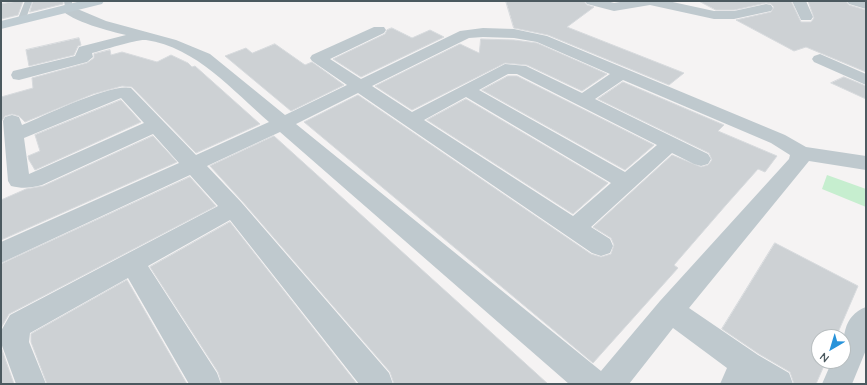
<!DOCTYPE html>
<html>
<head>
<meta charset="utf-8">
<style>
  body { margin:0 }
  #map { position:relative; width:867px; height:385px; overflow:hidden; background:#f5f3f3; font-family:Quicksand,sans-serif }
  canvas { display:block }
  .frame { position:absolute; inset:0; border:2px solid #4b595f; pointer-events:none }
  .north { position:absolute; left:811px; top:329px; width:40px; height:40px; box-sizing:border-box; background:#fff; border:1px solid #b7bdbf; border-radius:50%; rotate:218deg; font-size:11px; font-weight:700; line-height:16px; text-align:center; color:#4b595f }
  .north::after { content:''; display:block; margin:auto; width:14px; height:18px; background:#2893da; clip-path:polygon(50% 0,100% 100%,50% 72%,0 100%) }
</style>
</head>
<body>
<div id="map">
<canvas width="867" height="385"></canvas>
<div class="frame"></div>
<div class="north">N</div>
</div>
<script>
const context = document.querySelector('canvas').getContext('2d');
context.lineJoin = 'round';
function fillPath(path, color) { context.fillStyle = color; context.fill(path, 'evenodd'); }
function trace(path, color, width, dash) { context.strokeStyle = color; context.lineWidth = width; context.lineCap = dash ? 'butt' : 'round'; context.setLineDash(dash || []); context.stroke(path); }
const green = new Path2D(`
  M827,175L866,189V207L822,189Z`);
const building = new Path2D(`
  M19,1H23L18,15L1,19V4Z
  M33,1H63V4L30,12Z
  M506,1H584L587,5L594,7L567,27L684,73L669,85L548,35L514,28Z
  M699,1H791L801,22H811L814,18L808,1H846L849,5L866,10V72L806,47L794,51L736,20L771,12L774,7L771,4L766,3L734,10H716Z
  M392,28L412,38L430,30L444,37L361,77L333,59L385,34L387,30Z
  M79,38L81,45L78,46L74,55L29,66L26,50Z
  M481,39L514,40L537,43L607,74L582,91L527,65L505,63L412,110L375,86L460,44L479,53Z
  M275,44L305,65L312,62L344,85L291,111L225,56L246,48L252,53Z
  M110,50L111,55L122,52L157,62L171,55L188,63L192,67L195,66L260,124L196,153L132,87L122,86L93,94L25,122L19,116L12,114L5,116L1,122V97L33,88L32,78L87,63L94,58V54Z
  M508,76H517L654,145L625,170L482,90Z
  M844,77L866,86V99L831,83Z
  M623,82L724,125L718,131L777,156L765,172L758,169L726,205L674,265L678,268L593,363L304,122L358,95L591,254L601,257L611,254L614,245L611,238L593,227L672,155L701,167L708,165L712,160L709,153L598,99Z
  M466,99L608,183L573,214L427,120Z
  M121,100L141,122L35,170L29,160L28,156L40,151L35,135Z
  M153,136L177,162L1,240V200L26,189L43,186Z
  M274,136L461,305L548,384H394L390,372L242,201L210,166Z
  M190,177L216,206L9,314L1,328V264Z
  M230,222L357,384H222L218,372L150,267Z
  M775,243L858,286L836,337H819V361H826L816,384H794L790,372L759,354L722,329Z
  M127,280L187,384H47L31,342V334Z
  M1,347L14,384H1Z`);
const lane = new Path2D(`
  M25,1L32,2L25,21L21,23L17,21Z
  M64,1H72V4L76,8L75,10H69L65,7Z`);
const street = new Path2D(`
  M585,1H607L614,3L626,1H668L714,11H734L766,4L771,5L773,8L771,11L734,19H714L650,5L614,11L587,4Z
  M792,1H806L813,17L811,20H801Z
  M847,1H866V9L849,4Z
  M68,5L106,21L176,40L210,54L285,115L347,85L312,61L310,58L312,55L374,27H384L386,30L384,33L330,59L361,79L460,31L483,28L514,29L547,36L785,135L806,147L866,156V170L809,161L689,308L758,355L789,373L793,384H720L727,368L673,328L629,384H569L280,132L207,166L241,202L389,373L393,384H359L230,220L148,266L217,373L221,384H189L128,278L30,333L29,342L46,384H16L1,343V331L10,315L218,206L190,175L1,263V242L179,163L153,134L42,185C30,188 23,189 11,186L8,181L3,121L5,117L12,115L19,117L22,125C44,116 111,83 131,88L196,155L269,122C233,91 196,47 146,40C136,39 104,50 92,53L93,57L87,62L19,80L13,79L11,75L13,71L75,56L79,47L126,35C112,32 70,21 61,9L63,6ZM483,37L514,38L537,42L610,74L582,93L526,66L505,64L412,112L372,86L469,38ZM508,74H517L657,145L625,172L479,90ZM623,80L771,143L790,155L789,159L660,301L601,371L296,124L358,93L592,253L601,256L610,253L613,246L610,239L591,227L672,153L694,164L701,166L708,164L711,159L708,154L595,99ZM466,97L611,183L573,216L424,120ZM121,98L144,123L29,174L24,138Z
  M820,54L866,74V85L814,62L812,59L814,56Z
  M866,307V350L852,384H822L832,361H843C843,339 842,316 866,307Z`);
const secondary = new Path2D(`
  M81,1H104L102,4L1,29V21Z`);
fillPath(green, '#c6eecf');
fillPath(building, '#cdd1d4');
trace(building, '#d7dadd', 1);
fillPath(lane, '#bfc9ce');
fillPath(street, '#bfc9ce');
fillPath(secondary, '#c0ccd2');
</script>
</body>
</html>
